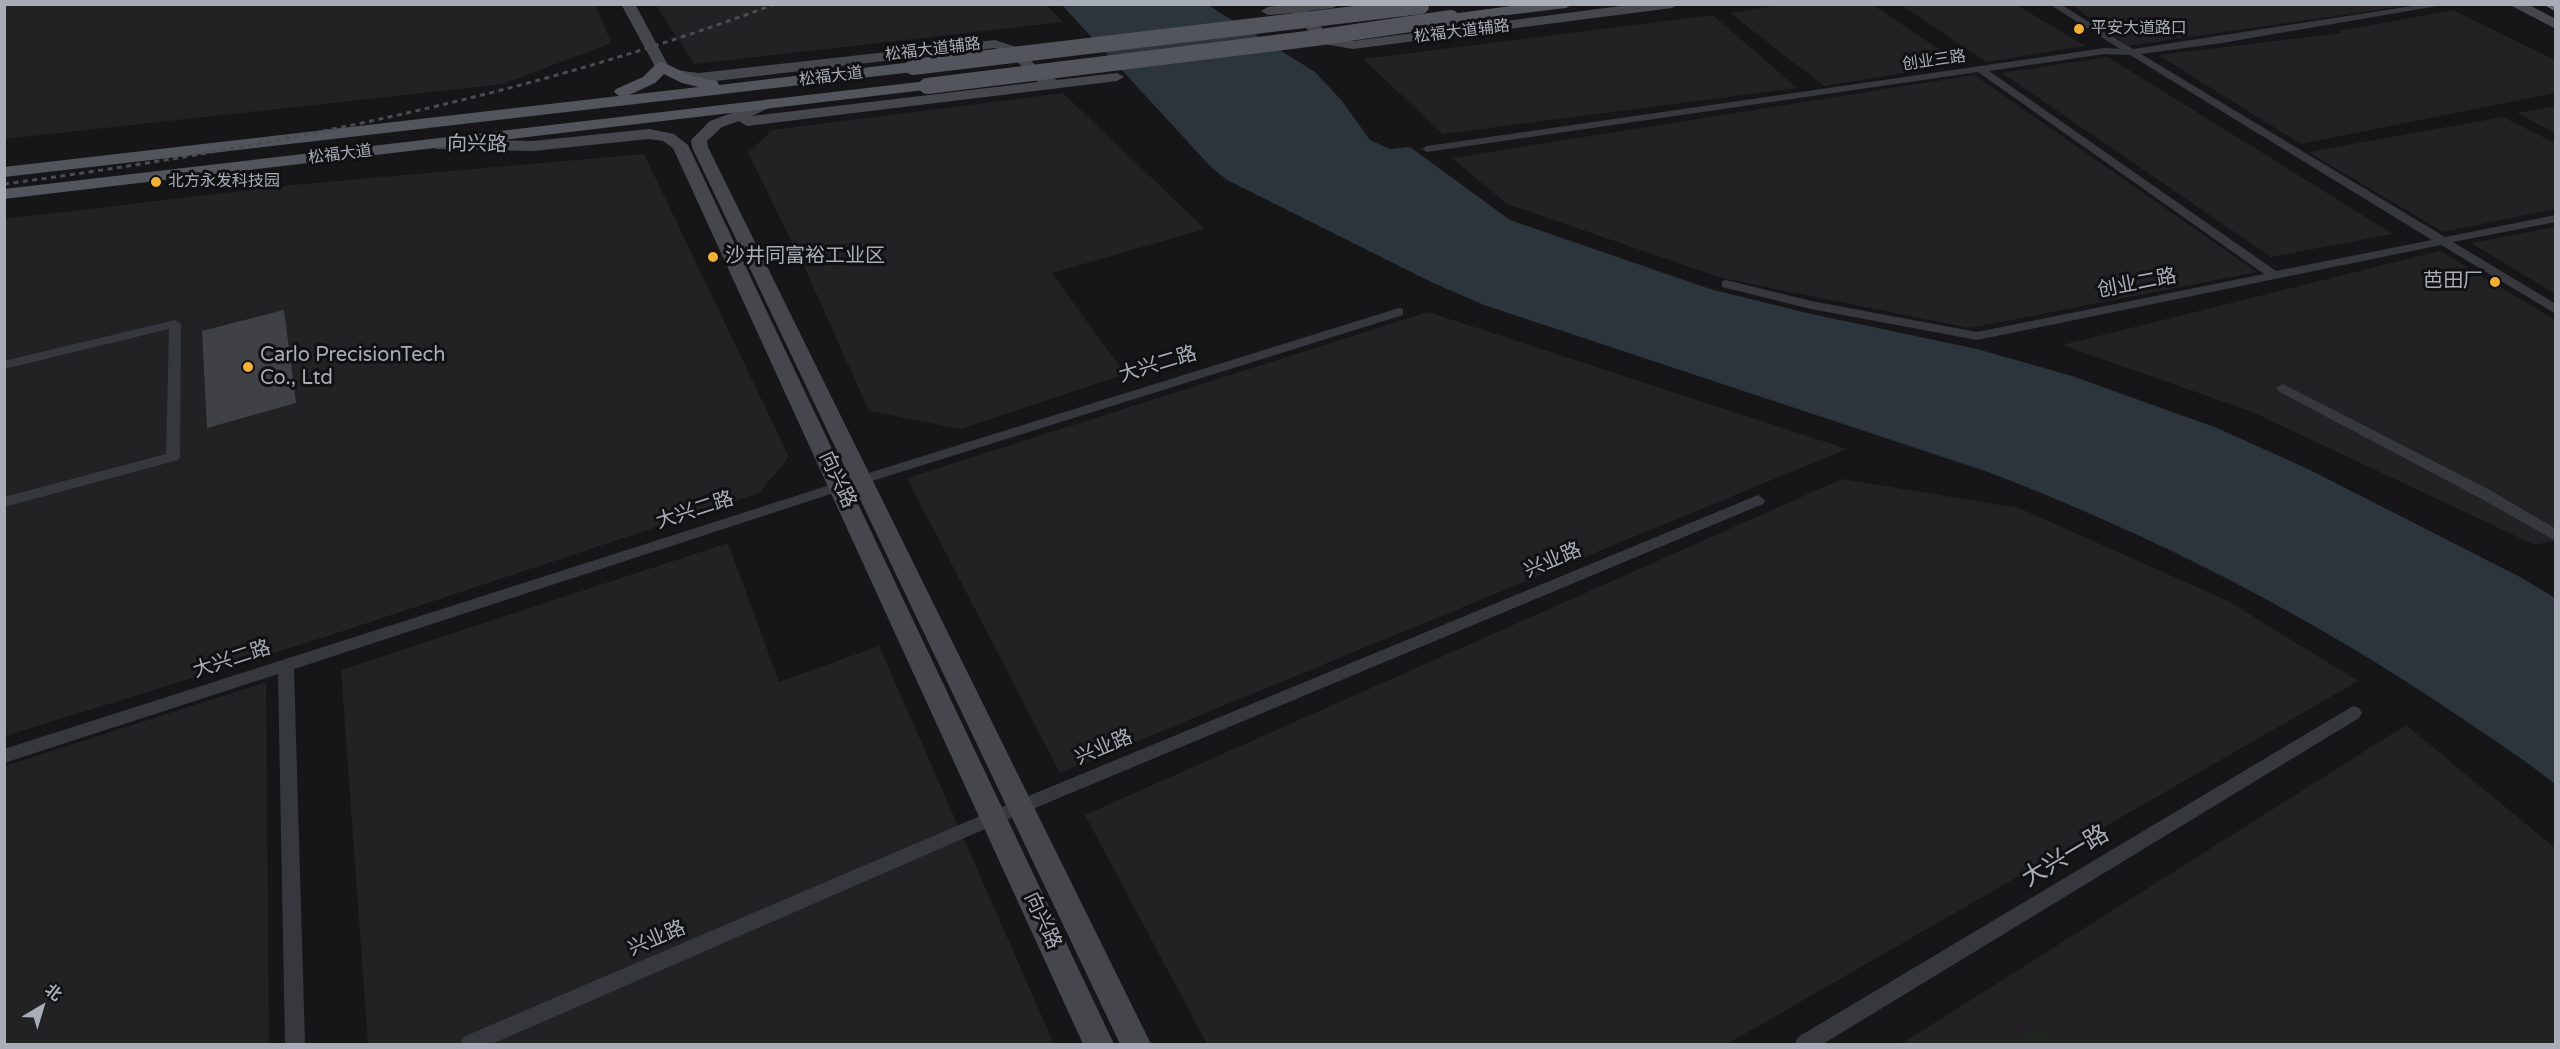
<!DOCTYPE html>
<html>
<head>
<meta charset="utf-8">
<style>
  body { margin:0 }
  #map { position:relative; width:2560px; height:1049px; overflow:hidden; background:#161618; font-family:"Varela Round","Noto Sans SC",sans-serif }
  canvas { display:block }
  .frame { position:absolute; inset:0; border:6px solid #a8adb8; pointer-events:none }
  .north { position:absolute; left:12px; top:977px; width:60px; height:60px; -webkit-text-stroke:4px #111113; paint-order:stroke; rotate:38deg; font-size:16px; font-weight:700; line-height:24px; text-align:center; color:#a8adb8 }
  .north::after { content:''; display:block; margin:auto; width:21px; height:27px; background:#a8adb8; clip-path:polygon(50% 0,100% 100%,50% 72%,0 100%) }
</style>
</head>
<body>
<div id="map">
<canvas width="2560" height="1049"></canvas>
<div class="frame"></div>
<div class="north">北</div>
</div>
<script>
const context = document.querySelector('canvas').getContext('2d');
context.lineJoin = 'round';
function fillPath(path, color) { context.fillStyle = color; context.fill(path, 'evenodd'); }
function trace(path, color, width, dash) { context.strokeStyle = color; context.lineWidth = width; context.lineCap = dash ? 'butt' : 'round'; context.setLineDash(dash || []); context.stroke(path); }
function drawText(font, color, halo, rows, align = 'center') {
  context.font = font + ' "Varela Round","Noto Sans SC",sans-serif'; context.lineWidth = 6; context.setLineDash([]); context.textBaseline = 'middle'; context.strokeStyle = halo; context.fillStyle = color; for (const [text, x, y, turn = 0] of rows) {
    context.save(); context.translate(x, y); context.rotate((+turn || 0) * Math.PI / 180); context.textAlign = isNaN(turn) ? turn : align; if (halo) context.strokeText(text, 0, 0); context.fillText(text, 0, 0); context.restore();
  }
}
const built = new Path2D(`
  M1045,4L1063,22L694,64L656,5Z
  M1788,4L1873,5L1961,64L1824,86L1730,13Z
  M4,5H596L611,43L503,84L5,139Z
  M1901,5H2017L2085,46L1986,62Z
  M2072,5H2411L2128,46Z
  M2453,10L2555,60V93L2301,144L2158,55L2342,33L2340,31Z
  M1713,15L1797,88L1443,134L1363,59Z
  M2108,57L2393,234L2271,257L2002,73Z
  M1974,75L2257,272L1970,328L1722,278L1507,204L1452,158Z
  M1063,93L1205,229L1052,273L1125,374L961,429L869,411L808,275L748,153L772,130Z
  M2555,106V133L2517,113Z
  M2503,117L2555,143V209L2443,232L2308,152Z
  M644,154L789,457L759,493L328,636L5,736L4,219L292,185Z
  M2555,227V294L2471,243Z
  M2440,251L2555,320V540L2535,545L2250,411L2062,345Z
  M1428,312L1847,449L1060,773L907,478Z
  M1842,479L2019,508L2228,601L2358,681L1727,1044H1207L1085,815Z
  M728,543L779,682L879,646L1054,1044H368L341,670Z
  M266,682L269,1044H5V766Z
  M2406,725L2555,848V1044H1901Z`);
const green = new Path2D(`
  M2041,1027L2059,1044H2016Z`);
const water = new Path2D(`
  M1062,5H1208L1315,72L1342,101L1370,140L1390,149L1410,147L1510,220L1710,289L1807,313L1977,349L2072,376L2217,428L2308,469L2522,578L2555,598V784C2526,761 2494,740 2463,719C2315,618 2152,534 1985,471L1484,305L1431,282L1227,180L1210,166Z`);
const building = new Path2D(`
  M284,310L296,403L207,428L202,331Z`);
const street = new Path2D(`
  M2049,4H2060L2133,49L2425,4H2449L2222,43L2141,54L2445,237L2556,215V222L2453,242L2556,304V314L2441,245L1977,340L1811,309L1722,287V281L1726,280L1811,301L1977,332L2264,274L1978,72L1427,152L1422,149L1427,146L2105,48L2120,49ZM2105,54L2130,55L2432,240L2276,271L1989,71Z
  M1399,308L1403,309V315L840,491L294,669L305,1044H285L278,674L4,763V749L830,485Z
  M175,320L181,324L180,457L178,460L4,507V497L166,454L169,329L4,369V361Z
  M2283,384L2488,489L2556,529V541L2478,497L2278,391L2276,388Z
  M1758,495L1765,500L1763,504L992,826L492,1044H460L463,1037L980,816Z
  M2353,706L2359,708L2362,713L2359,718L1823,1044H1795L1798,1037Z`);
const secondary = new Path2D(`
  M621,4H635L669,67L667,70H657Z
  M1295,4H1340L1333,8L1308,11L1306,14L1333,37L1353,41L1636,4H1679L1672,8L1353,49L1324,44L1294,18L1293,13L1268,15L1261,11L1268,7Z
  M2508,4H2527L2556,19V29Z
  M995,40L1019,48L1040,70L1057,80L1117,73L1124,77L1117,81L747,126L739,121L722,127L707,141L708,147L1151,1044H1120L692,147L691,140L710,121L769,99L774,101L777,104L752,116L1038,82L1009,54L995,48L699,83L670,77L668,74L675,70L699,73Z
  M649,129L674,134L688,145L1114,1044H1083L673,148L663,141L649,139L533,151L436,149L428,144L436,139L533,141Z`);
const primary = new Path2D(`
  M1526,4H1573L1566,8L1451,22L1444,18L1451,14Z
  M662,62L692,76L717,81L719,85L913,62L921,67L913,72L4,177V167L619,96L614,92L616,89L643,77L656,64ZM664,74L682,83L699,87L629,95L655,83Z
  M927,81L935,86L933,89L4,199V189Z`);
const highway = new Path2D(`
  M2543,4H2556V12Z`);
const rail = new Path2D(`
  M4,184C265,149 528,97 775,4`);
const primaryBridge = new Path2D(`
  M913,67L1421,6
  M927,86L1315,38L1451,18`);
const markers = [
  [2079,29,6,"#f2b134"],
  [156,182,6,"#f2b134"],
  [713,257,6,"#f2b134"],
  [2495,282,6,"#f2b134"],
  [248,367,6,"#f2b134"]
];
const farPoinames = [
  ["平安大道路口",2091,29],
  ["北方永发科技园",168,182]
];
const farStreetnames = [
  ["松福大道辅路",1462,32,-7],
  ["松福大道辅路",933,50,-7],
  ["创业三路",1934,61,-8],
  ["松福大道",831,77,-7],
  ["松福大道",340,155,-7]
];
const streetNames = [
  ["向兴路",477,145,1],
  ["创业二路",2137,284,-11],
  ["大兴二路",1158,365,-17],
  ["向兴路",837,480,65],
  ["大兴二路",695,511,-18],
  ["兴业路",1553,561,-23],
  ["大兴二路",232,660,-18],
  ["兴业路",1104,748,-23],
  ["向兴路",1042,921,65],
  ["兴业路",657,939,-23]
];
const poiNames = [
  ["沙井同富裕工业区",725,257],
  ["芭田厂",2483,282,"right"],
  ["Carlo PrecisionTech",260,356],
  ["Co., Ltd",260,379]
];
const nearStreetnames = [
  ["大兴一路",2066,857,-31]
];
fillPath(built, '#222225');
fillPath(green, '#1e261f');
fillPath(water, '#2c353c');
fillPath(building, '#404145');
fillPath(street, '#37383d');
fillPath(secondary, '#45474d');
fillPath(primary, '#53555c');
fillPath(highway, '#63666e');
trace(rail, '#4a4c52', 3, [5, 4.5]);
trace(primaryBridge, '#53555c', 16);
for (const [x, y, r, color] of markers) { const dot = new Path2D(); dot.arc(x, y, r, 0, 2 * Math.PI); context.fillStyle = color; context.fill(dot); trace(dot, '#111113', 2); }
drawText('16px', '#a8adb8', '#111113', farPoinames, 'left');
drawText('16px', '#a8adb8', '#111113', farStreetnames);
drawText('20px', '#a8adb8', '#111113', streetNames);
drawText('20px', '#a8adb8', '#111113', poiNames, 'left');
drawText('24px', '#a8adb8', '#111113', nearStreetnames);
</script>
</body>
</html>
